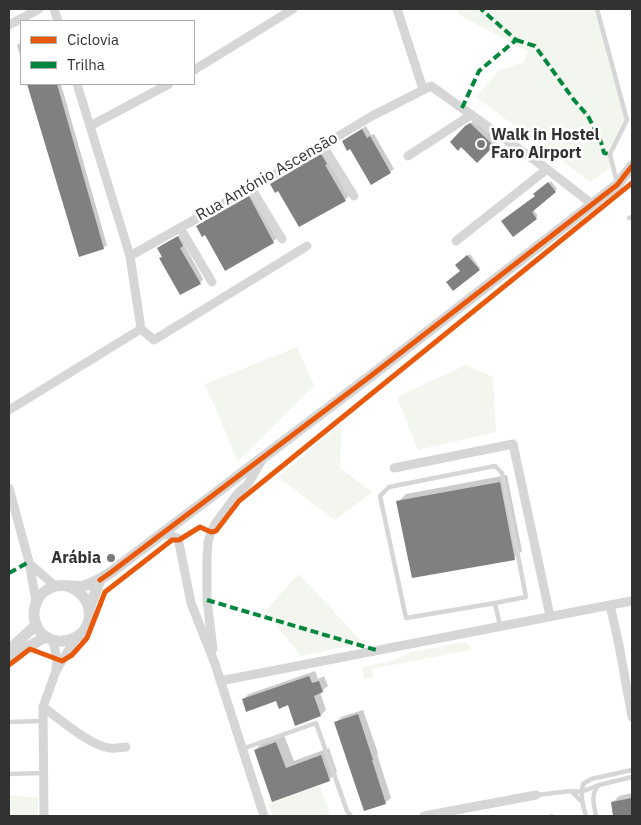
<!DOCTYPE html>
<html>
<head>
<meta charset="utf-8">
<style>
  body { margin:0 }
  #map { position:relative; width:641px; height:825px; overflow:hidden; background:#fff; font-family:"IBM Plex Sans",sans-serif }
  canvas { display:block }
  .frame { position:absolute; inset:0; border:10px solid #323232; pointer-events:none }
  .legend { position:absolute; left:20px; top:20px; width:175px; height:65px; box-sizing:border-box; background:#fff; border:1px solid #adadad; margin:0; padding:6px 9px; list-style:none; font-size:15px; color:#323232 }
  .legend li { display:flex; align-items:center; gap:10px; height:25px }
  .legend b { width:25px; border:1px solid #adadad }
</style>
</head>
<body>
<div id="map">
<canvas width="641" height="825"></canvas>
<div class="frame"></div>
<ul class="legend">
<li><b style="height:6px;background:#e8590c"></b>Ciclovia</li>
<li><b style="height:6px;background:#00873e"></b>Trilha</li>
</ul>
</div>
<script>
const context = document.querySelector('canvas').getContext('2d');
context.lineJoin = 'round';
function fillPath(path, color) { context.fillStyle = color; context.fill(path, 'evenodd'); }
function trace(path, color, width, dash) { context.strokeStyle = color; context.lineWidth = width; context.lineCap = dash ? 'butt' : 'round'; context.setLineDash(dash || []); context.stroke(path); }
function drawText(font, color, halo, rows, align = 'center') {
  context.font = font + ' "IBM Plex Sans",sans-serif'; context.lineWidth = 5; context.setLineDash([]); context.textBaseline = 'middle'; context.strokeStyle = halo; context.fillStyle = color; for (const [text, x, y, turn = 0] of rows) {
    context.save(); context.translate(x, y); context.rotate((+turn || 0) * Math.PI / 180); context.textAlign = isNaN(turn) ? turn : align; if (halo) context.strokeText(text, 0, 0); context.fillText(text, 0, 0); context.restore();
  }
}
const green = new Path2D(`
  M457,9H597L627,120L610,154L613,166L590,182L476,97L498,71L524,62L528,51L459,15Z
  M297,347L314,385L238,461L205,384Z
  M466,365L493,377L496,432L418,450L397,397Z
  M342,423L340,468L373,492L335,520L278,477Z
  M299,574L363,643L301,656L265,611Z
  M462,642L467,643L469,646L470,650L372,669L373,678L364,679L362,667L388,662L409,653L417,651Z
  M320,785L330,816H273L268,804Z
  M9,795L38,798V816H9Z`);
const shadow = new Path2D(`
  M21,42V59L17,45Z
  M29,84H61L107,245L103,248L79,256Z
  M473,121L499,140L477,161L461,146L451,142Z
  M366,126L371,135L374,134L394,169L390,172L343,142L347,138Z
  M325,151L328,161L349,196L345,200L279,189L272,184L275,181Z
  M551,181L557,189L533,209L538,216L513,235L536,195L537,192Z
  M253,194L277,238L273,242L205,233L197,226L201,223Z
  M182,234L186,242L184,244L203,279L200,283L163,256L158,248L162,245Z
  M470,254L480,268L453,289L461,271L456,265Z
  M507,475L522,551L514,558L398,502L406,494Z
  M315,671L318,679L324,676L328,686L322,691L320,692L326,710L321,715L277,699H243L249,694Z
  M363,710L378,753L377,754L391,798L385,803L336,723L341,717Z
  M284,735L294,761L329,748L337,772L329,780L273,800L255,750L263,742Z
  M632,793V816H615L612,803L619,796Z
  M553,814L554,816H541Z`);
const building = new Path2D(`
  M27,84H57L104,249L79,257Z
  M470,123L494,146L477,163L461,147L458,151L450,142L465,126Z
  M362,129L367,138L370,136L391,173L371,185L350,149L347,151L342,141Z
  M321,154L327,164L325,165L346,201L299,227L278,191L275,193L270,184Z
  M548,182L556,192L532,212L537,219L513,237L501,221L535,196L533,194Z
  M249,196L274,243L225,271L205,235L202,237L196,226Z
  M178,236L183,246L180,248L201,284L180,295L159,258L162,257L157,248Z
  M467,255L480,270L453,291L446,282L460,271L455,265Z
  M500,482L515,560L412,578L396,501Z
  M309,676L312,683L319,681L323,692L314,696L321,716L295,726L288,705L279,709L276,701L246,712L242,699Z
  M358,714L373,760H372L386,804L364,811L334,722Z
  M276,742L286,768L321,755L330,781L272,802L254,750Z
  M632,798V816H613L611,802Z`);
const service = new Path2D(`
  M597,9L627,120L610,154L617,183
  M629,218L632,217
  M495,603L526,597L502,473L495,466L389,487L380,496L406,618L495,603L500,626
  M9,722L43,721
  M242,749L316,723L347,811L351,816
  M9,774L43,773
  M571,791L581,792L599,785L632,777
  M536,795L571,791L582,802
  M586,816C583,805 580,796 583,784L591,779L632,770
  M596,816C594,804 590,795 599,785`);
const minor = new Path2D(`
  M54,9L58,21
  M397,9L423,89
  M9,25L39,9
  M194,70L293,9
  M77,84L130,256
  M90,126L169,84
  M323,146L354,196
  M408,156L471,115
  M251,188L282,239
  M180,228L212,282
  M456,241L547,169
  M141,329L154,340L307,246
  M9,410L141,329L130,256L251,188L372,116L431,86L547,169L592,204
  M394,468L513,444L550,616
  M9,488L29,562L36,601
  M162,533L178,538L191,603L215,664L264,816
  M29,563L55,586
  M610,605L632,601
  M53,640L57,660L56,668
  M213,649L207,600V559L208,542L211,532L215,524L238,493L248,484L262,460
  M220,681L610,605L619,645L632,717
  M43,707C60,719 90,746 110,748C115,749 121,747 126,747
  M44,816L43,707L56,671L77,636
  M424,816L536,795`);
const tertiary = new Path2D(`
  M67,586C99,596 96,638 63,641C56,642 48,639 42,634C27,618 34,591 56,586C65,584 74,588 83,586C92,584 102,578 110,573L372,375L617,185L632,166
  M89,609L100,580
  M9,650L36,625
  M9,657L46,637`);
const quiet = new Path2D(`
  M516,40L535,46L574,100L588,116L601,142L604,153L610,154
  M462,108L479,71L516,40L481,9
  M9,573L29,562
  M207,600L376,650`);
const cycleway = new Path2D(`
  M100,580L110,573L372,375L617,185L632,166
  M9,665L30,649L62,661L72,655L87,638L105,592L172,540H179L200,527L211,532L216,531L239,501L632,183`);
const markers = [
  [481,144,5,"#7a7a7a"],
  [111,558,5,"#7a7a7a"]
];
const poiNames = [
  ["Walk in Hostel",491,135],
  ["Faro Airport",491,153],
  ["Arábia",101,558,"right"]
];
const streetNames = [
  ["Rua António Ascensão",267,177,-30]
];
fillPath(green, '#f3f6ee');
fillPath(shadow, '#0003');
fillPath(building, '#808080');
trace(service, '#d6d6d6', 4.5);
trace(minor, '#d6d6d6', 9);
trace(tertiary, '#d6d6d6', 11);
trace(quiet, '#00873e', 4, [8, 4]);
trace(cycleway, '#e8590c', 5);
for (const [x, y, r, color] of markers) { const dot = new Path2D(); dot.arc(x, y, r, 0, 2 * Math.PI); context.fillStyle = color; context.fill(dot); trace(dot, '#fff', 2); }
drawText('bold 16px', '#323232', '#fff', poiNames, 'left');
drawText('16px', '#323232', '#fff', streetNames);
</script>
</body>
</html>
